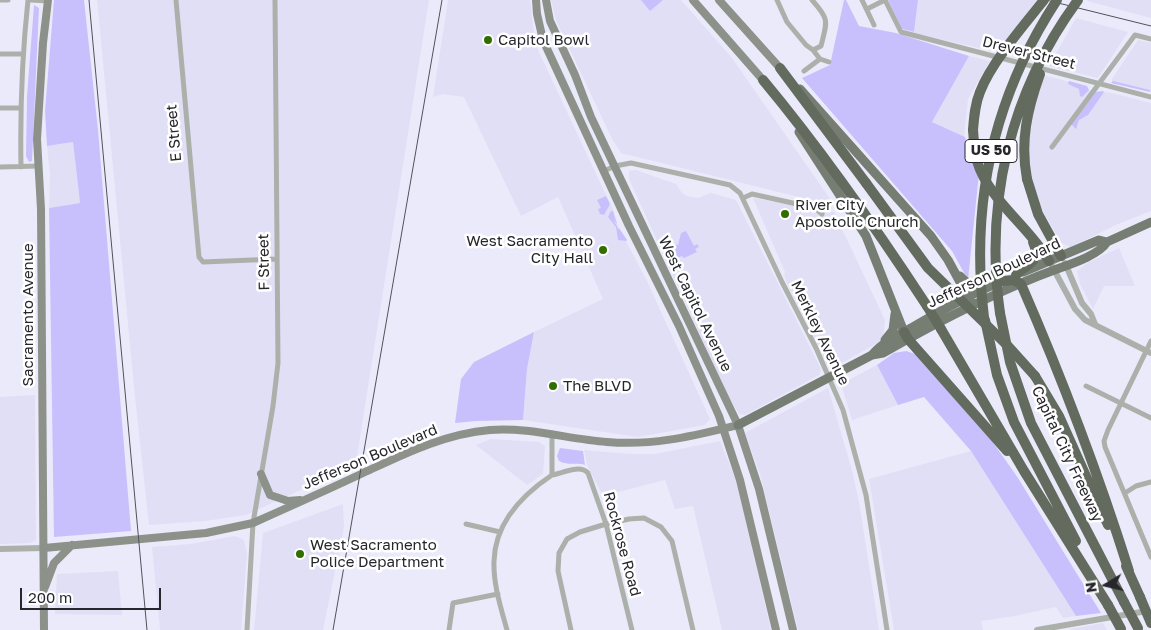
<!DOCTYPE html>
<html>
<head>
<meta charset="utf-8">
<style>
  body { margin:0 }
  #map { position:relative; width:1151px; height:630px; overflow:hidden; background:#ebeafa; font-family:"Golos Text",sans-serif }
  canvas { display:block }
  .north { position:absolute; left:1081px; top:560px; width:50px; height:50px; -webkit-text-stroke:4px #fff; paint-order:stroke; rotate:261deg; font-size:14px; font-weight:700; line-height:20px; text-align:center; color:#27262c }
  .north::after { content:''; display:block; margin:auto; width:18px; height:22px; background:#27262c; clip-path:polygon(50% 0,100% 100%,50% 72%,0 100%) }
  .scale { position:absolute; left:20px; top:588px; width:141px; height:22px; box-sizing:border-box; border:2px solid #27262c; border-top:0; padding-left:6px; font-size:15px; line-height:18px; white-space:nowrap; color:#27262c; -webkit-text-stroke:4px #fff; paint-order:stroke }
</style>
</head>
<body>
<div id="map">
<canvas width="1151" height="630"></canvas>
<div class="north">N</div>
<div class="scale">200 m</div>
</div>
<script>
const context = document.querySelector('canvas').getContext('2d');
context.lineJoin = 'round';
function fillPath(path, color) { context.fillStyle = color; context.fill(path, 'evenodd'); }
function trace(path, color, width, dash) { context.strokeStyle = color; context.lineWidth = width; context.lineCap = dash ? 'butt' : 'round'; context.setLineDash(dash || []); context.stroke(path); }
function drawText(font, color, halo, rows, align = 'center') {
  context.font = font + ' "Golos Text",sans-serif'; context.lineWidth = 5; context.setLineDash([]); context.textBaseline = 'middle'; context.strokeStyle = halo; context.fillStyle = color; for (const [text, x, y, turn = 0] of rows) {
    context.save(); context.translate(x, y); context.rotate((+turn || 0) * Math.PI / 180); context.textAlign = isNaN(turn) ? turn : align; if (halo) context.strokeText(text, 0, 0); context.fillText(text, 0, 0); context.restore();
  }
}
const built = new Path2D(`
  M97,0H429L356,463L305,488L246,515L205,521L149,525L135,397Z
  M448,0H530L534,33L538,50L613,210L618,226L646,279L710,419L705,425L638,437L523,420L527,369L534,332L603,299L558,197L521,216L464,97L443,94L433,97Z
  M551,0H681L732,58L835,206L621,153L612,139L556,20Z
  M918,0H1037L996,52L914,33Z
  M1088,0H1151V18L1087,1Z
  M1076,18L1128,32L1098,78L1049,66Z
  M1138,40L1151,43V92L1112,82V79Z
  M969,56L990,61L968,99L964,137L932,122Z
  M1043,75L1081,85L1087,90L1112,93L1151,103V211L1118,224L1071,247L1061,243L1038,202L1029,170L1027,134Z
  M73,142L80,203L49,208L50,175L47,146Z
  M636,170L676,184L682,193L687,196L698,198L711,193L736,200L821,369L819,375L745,415L739,414L728,396L629,179V171Z
  M753,198L834,212L885,320L883,340L835,367H830L827,364L787,283L784,274L785,272Z
  M1119,248L1135,286H1104L1093,309L1080,284L1077,271L1089,262Z
  M877,365L898,405L852,420L841,384Z
  M828,388L852,470L859,502L879,630H798L760,474L745,433Z
  M35,395L36,540L30,543L0,544V397Z
  M491,439L539,442L545,446L543,474L527,485L476,445Z
  M720,441L736,480L771,630H722L693,506L675,509L665,480L603,496L587,465L584,450L631,454H655Z
  M971,451L1076,616L1063,618L1056,607L1015,616L981,621L983,630H894L869,479Z
  M343,504L344,527L323,630H254L263,533Z
  M235,536L244,540L247,553L241,630H160L152,547L191,544Z
  M118,571L122,615L55,614L57,574Z
  M1103,623L1107,630H1071V629Z`);
const green = new Path2D(`
  M54,0H84L98,130L131,531L54,537L49,208L80,203L73,142L47,146L45,111Z
  M641,0H663L650,11Z
  M844,0H846L859,26L896,33L969,56L932,122L965,137L979,173L968,280L952,251L802,78L830,65Z
  M888,0H918L914,32L902,29Z
  M34,5L39,8L32,161L29,162L26,156L27,96Z
  M1069,81L1087,86L1089,90L1082,97L1080,96L1079,89L1068,84Z
  M1113,81L1150,90V92L1111,83Z
  M1103,91L1104,92L1088,115L1079,120L1076,129L1071,124L1096,92Z
  M606,196L610,204L604,215L600,214L598,209L601,208L597,200Z
  M611,211H613L617,224L613,219L619,230V228L627,240L626,241L618,240L616,227L608,217Z
  M686,231L694,246L697,244L699,247L695,249L697,252L684,258L682,256L675,259L673,256L668,258L663,247L671,243L678,245L681,233Z
  M534,332L527,369L523,420L476,421L455,423L461,379L474,362Z
  M906,351L915,354L992,441L1018,478L1101,613L1076,616L971,451L924,397L898,405L877,365L894,353Z
  M560,448L583,451L585,465C576,462 568,466 559,461L557,456Z`);
const minor = new Path2D(`
  M0,0H8
  M31,0L48,1
  M176,0L199,257L203,262L276,259
  M777,0L787,22L806,45L813,50L821,46C827,21 830,20 812,0
  M862,0L874,25
  M885,0L901,32L1151,97
  M867,9L885,0
  M813,50L820,59L829,62
  M0,54H23
  M804,71L820,59
  M0,108H20
  M1052,147L1135,35L1151,39
  M0,167L39,166
  M21,167C20,111 22,56 28,0
  M604,171L615,166L631,163L730,185L740,193L782,282L816,348L843,410L866,495L887,630
  M743,198L752,194L815,208L822,214
  M1151,341L1108,430L1104,441L1105,447L1151,557
  M1086,386L1151,418
  M552,475C563,473 580,464 588,473L606,524L632,630
  M1125,493L1136,486L1151,482
  M466,524L500,532
  M247,630L253,523L273,406L278,363L275,0
  M449,630L453,603L498,594
  M507,630C501,608 493,584 494,561C495,523 522,495 552,475V435
  M571,630L558,571L559,553L567,539L580,532L606,524L629,519L644,518L661,527L672,541L693,630`);
const tertiary = new Path2D(`
  M1065,263L1082,303L1091,314L1095,324
  M1052,266L1075,309L1085,320L1151,353
  M0,549L44,548
  M1037,630L1147,611`);
const secondary = new Path2D(`
  M536,0L537,14L543,40L629,226L679,326L719,416L740,480L776,630
  M546,0L550,21L575,75L591,117L738,425L759,489L793,630
  M693,0L763,80
  M719,0L780,68
  M261,474L270,495L288,501L300,500
  M44,548L206,533L253,523C289,507 325,491 361,474C402,455 443,434 490,430C529,427 568,439 607,442C654,446 692,436 738,425
  M45,587L54,563L72,545
  M44,630L41,209L37,139L43,43L48,0`);
const primary = new Path2D(`
  M800,89L931,236L948,260L972,304
  M799,132L866,236L904,332
  M1023,272L1099,240L1107,242
  M960,276C968,285 975,287 987,284
  M885,340L893,330L895,314
  M872,355C883,342 898,335 913,327C942,310 971,294 1002,281
  M738,425L872,355L883,353C939,321 996,291 1057,269C1071,264 1099,255 1107,242L1151,222`);
const motorway = new Path2D(`
  M780,68L866,183
  M763,80C823,152 876,228 927,306
  M973,130C974,140 974,151 977,161C989,201 1029,226 1049,261
  M1027,179L1038,214L1061,256
  M1016,275C1028,262 1042,263 1033,242
  M1003,281L1013,280L1021,284C1062,378 1098,473 1129,571
  M1000,313L1010,362L1031,423L1124,602
  M985,320L997,375L1014,422L1076,541
  M941,329L1024,471L1108,605
  M904,332L908,339L1007,451
  M1035,376L1059,416L1108,525
  M1126,566L1140,597`);
const rail = new Path2D(`
  M89,0L147,630
  M1046,0L1151,26
  M333,630L442,0`);
const motorwayBridge = new Path2D(`
  M973,130C974,117 975,104 980,92C991,63 1024,25 1044,0
  M1027,179C1020,142 1027,110 1040,74
  M866,183L928,268L1008,346L1035,376
  M927,306L941,329
  M1000,313C984,201 1011,91 1078,0
  M984,317C970,202 994,96 1057,0
  M1140,597L1151,623
  M1124,602L1138,628
  M1108,605L1121,629`);
const markers = [
  [488,40,5,"#316e00"],
  [785,214,5,"#316e00"],
  [603,250,5,"#316e00"],
  [553,386,5,"#316e00"],
  [300,554,5,"#316e00"]
];
const shields = [
  [991,151,52]
];
const shieldNames = [
  ["US 50",991,151]
];
const poiNames = [
  ["Capitol Bowl",498,40],
  ["River City",795,205],
  ["Apostolic Church",795,222],
  ["West Sacramento",593,241,"right"],
  ["City Hall",593,258,"right"],
  ["The BLVD",563,386],
  ["West Sacramento",310,545],
  ["Police Department",310,562]
];
const streetNames = [
  ["Drever Street",1029,53,14],
  ["E Street",174,133,-95],
  ["F Street",264,262,-91],
  ["Jefferson Boulevard",994,273,-25],
  ["West Capitol Avenue",695,304,64],
  ["Sacramento Avenue",28,315,-90],
  ["Merkley Avenue",820,333,64],
  ["Capital City Freeway",1067,454,65],
  ["Jefferson Boulevard",370,457,-23],
  ["Rockrose Road",622,544,75]
];
fillPath(built, '#e1dff6');
fillPath(green, '#c8c0fd');
trace(minor, '#abb0aa', 5);
trace(tertiary, '#abb0aa', 6);
trace(secondary, '#8c928a', 8);
trace(primary, '#767d73', 9);
trace(motorway, '#636b5f', 10);
trace(rail, '#525159', 1);
trace(motorwayBridge, '#636b5f', 10);
for (const [x, y, r, color] of markers) { const dot = new Path2D(); dot.arc(x, y, r, 0, 2 * Math.PI); context.fillStyle = color; context.fill(dot); trace(dot, '#fff', 2); }
for (const [x, y, w] of shields) { const box = new Path2D(); box.roundRect(x - w / 2, y - 11.5, w, 23, 4); context.fillStyle = '#fff'; context.fill(box); trace(box, '#27262c', 1); }
drawText('bold 14px', '#27262c', null, shieldNames);
drawText('15px', '#27262c', '#fff', poiNames, 'left');
drawText('15px', '#27262c', '#fff', streetNames);
</script>
</body>
</html>
